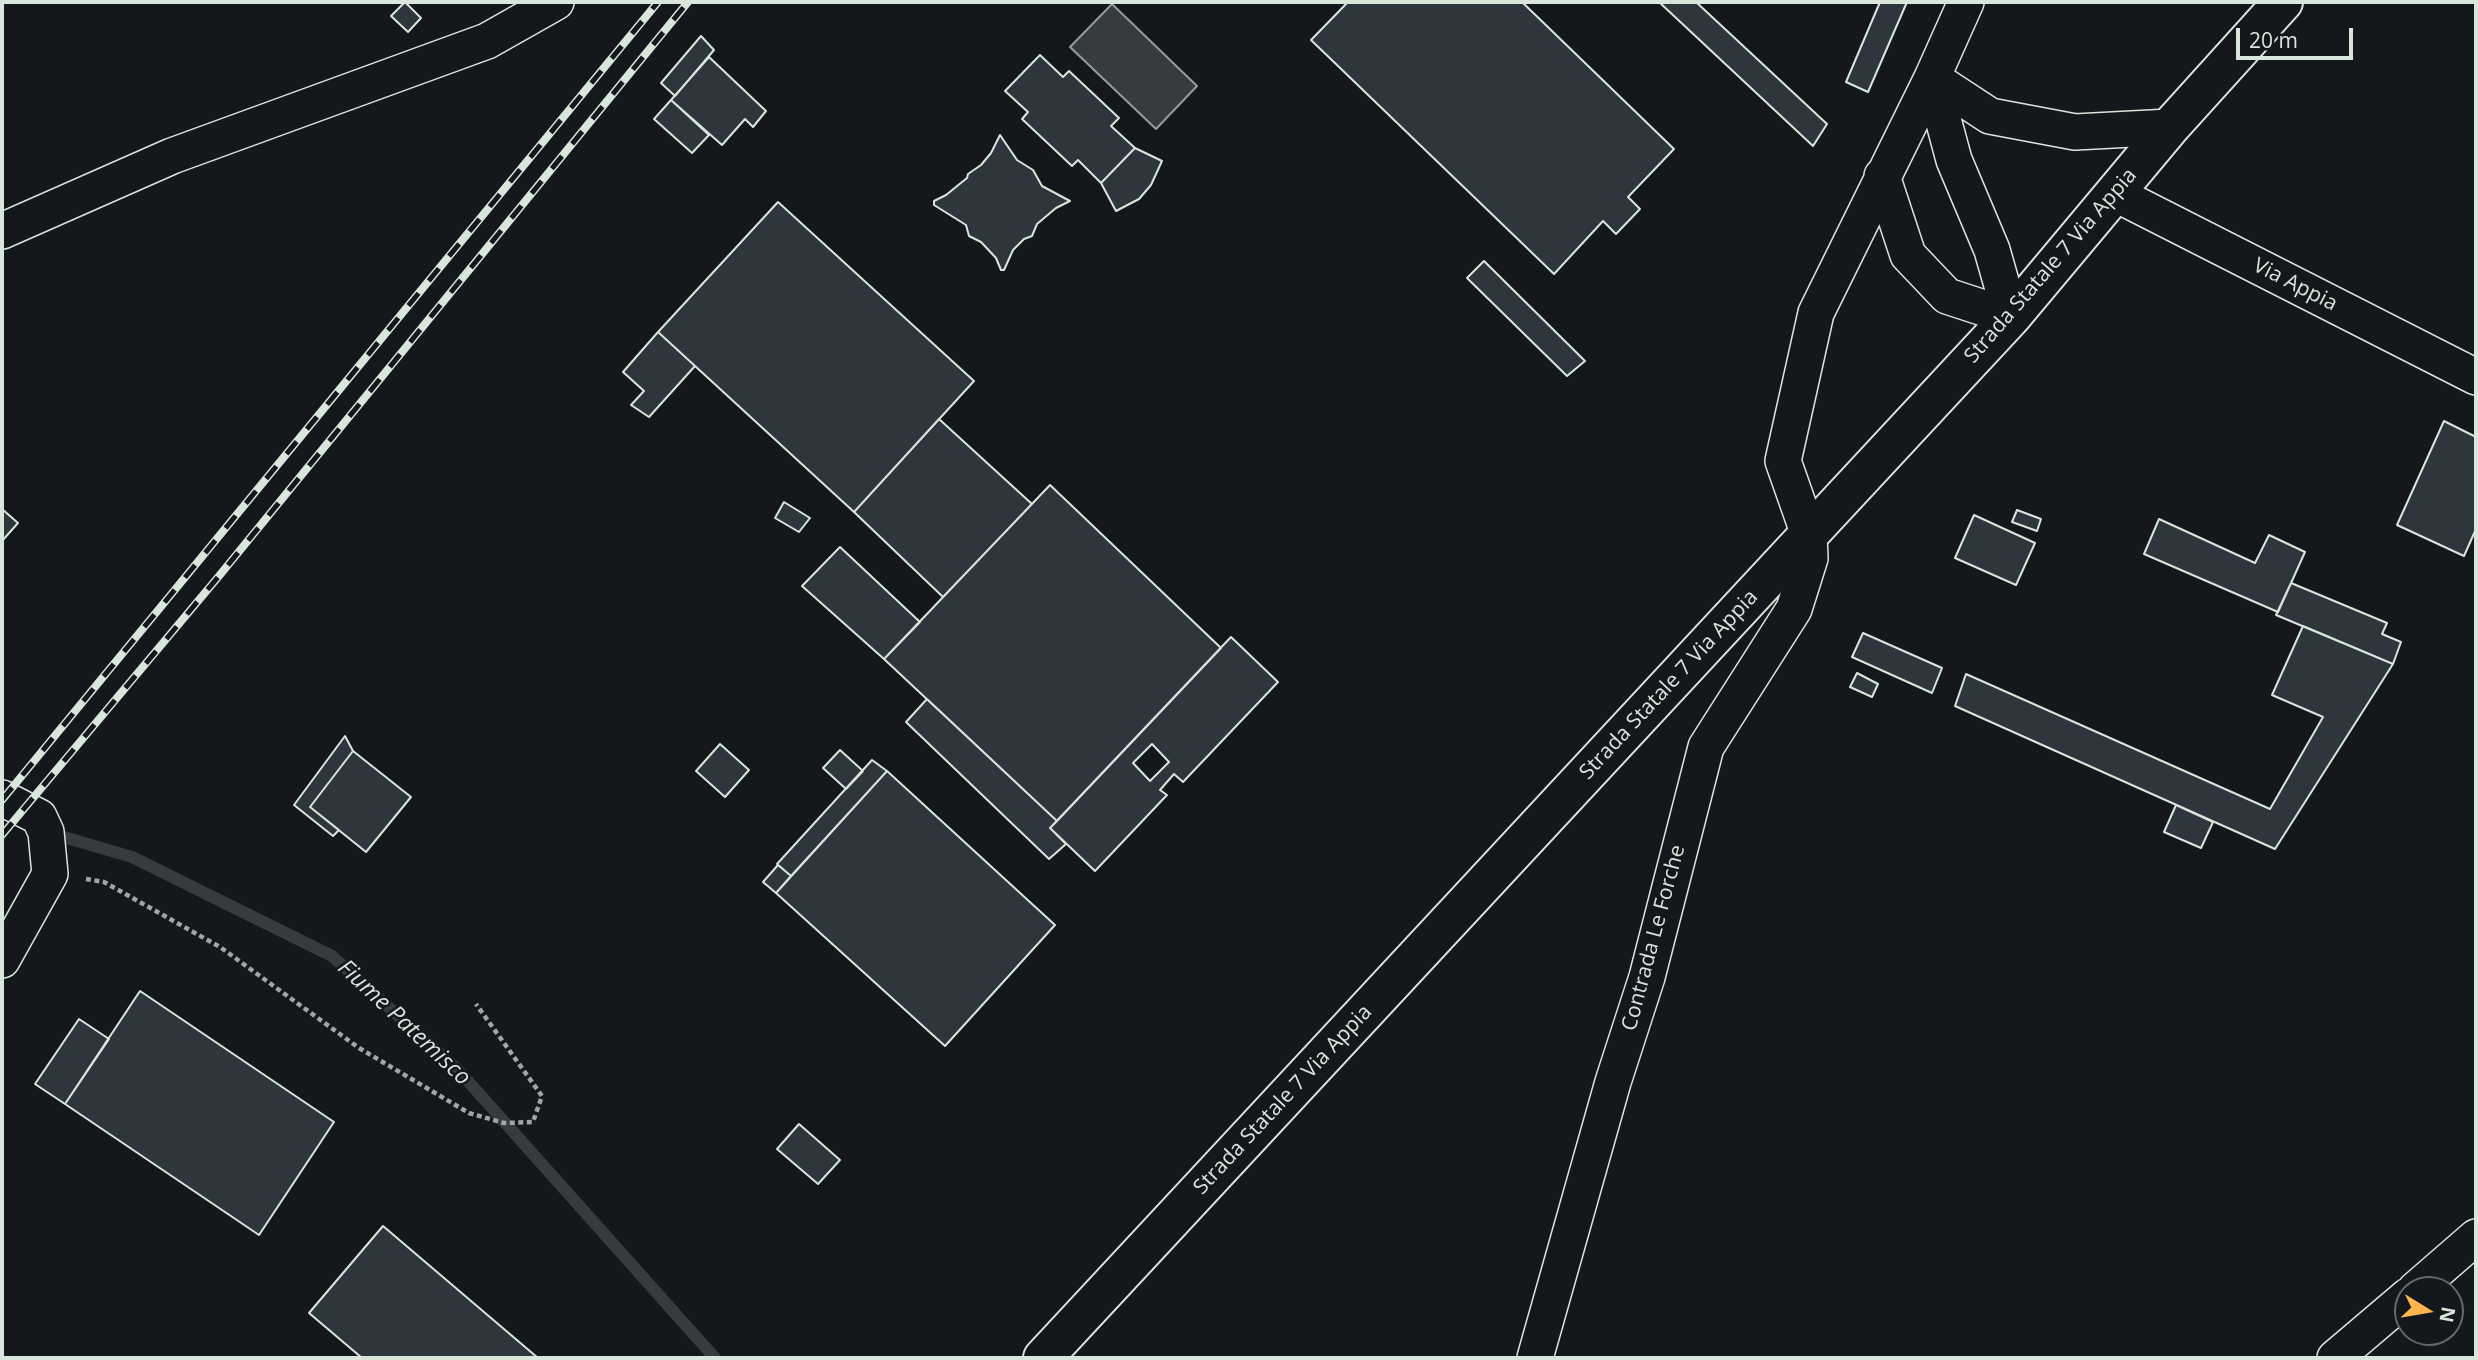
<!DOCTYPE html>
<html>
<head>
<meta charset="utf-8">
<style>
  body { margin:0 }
  #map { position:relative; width:2478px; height:1360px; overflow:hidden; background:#14181c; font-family:"Open Sans",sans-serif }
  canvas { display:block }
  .frame { position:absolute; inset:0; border:4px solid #d8e6dc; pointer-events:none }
  .north { position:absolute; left:2394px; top:1276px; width:70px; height:70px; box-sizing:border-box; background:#14181c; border:2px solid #626a69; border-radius:50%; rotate:101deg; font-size:19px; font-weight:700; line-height:28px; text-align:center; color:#d8e6dc }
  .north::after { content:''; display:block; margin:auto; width:24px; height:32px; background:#ffb74d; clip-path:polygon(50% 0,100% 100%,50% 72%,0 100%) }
  .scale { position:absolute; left:2236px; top:28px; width:117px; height:32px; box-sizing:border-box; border:4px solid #d8e6dc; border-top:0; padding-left:9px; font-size:21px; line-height:24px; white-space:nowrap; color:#d8e6dc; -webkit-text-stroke:5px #14181c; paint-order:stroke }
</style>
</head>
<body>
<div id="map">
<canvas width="2478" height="1360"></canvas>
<div class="frame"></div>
<div class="north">N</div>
<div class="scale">20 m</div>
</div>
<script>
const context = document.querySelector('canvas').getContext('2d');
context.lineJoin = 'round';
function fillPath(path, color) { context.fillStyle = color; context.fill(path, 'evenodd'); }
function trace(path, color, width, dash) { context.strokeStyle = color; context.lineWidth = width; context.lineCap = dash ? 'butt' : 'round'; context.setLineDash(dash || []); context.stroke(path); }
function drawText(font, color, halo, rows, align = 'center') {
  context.font = font + ' "Open Sans",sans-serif'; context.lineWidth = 5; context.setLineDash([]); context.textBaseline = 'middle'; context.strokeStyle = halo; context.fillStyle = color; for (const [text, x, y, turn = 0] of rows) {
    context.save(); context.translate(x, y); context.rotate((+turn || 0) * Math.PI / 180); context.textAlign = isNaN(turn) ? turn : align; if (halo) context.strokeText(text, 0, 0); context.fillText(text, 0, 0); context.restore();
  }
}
const water = new Path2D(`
  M1112,4L1197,86L1156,129L1070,47Z`);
const stream = new Path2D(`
  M50,833L132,857L332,956L458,1070L715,1358`);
const building = new Path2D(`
  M405,2L421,18L408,32L391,16Z
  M1348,2H1522L1674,149L1628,197L1640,209L1616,234L1603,221L1554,274L1311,40Z
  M1659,2H1696L1827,124L1813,146Z
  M1880,2H1907L1868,92L1846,82Z
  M701,36L714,50L675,96L661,83Z
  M1040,55L1063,77L1069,71L1119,118L1111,126L1135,148L1101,183L1078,160L1072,166L1022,119L1028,112L1005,91Z
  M709,57L766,111L753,127L745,119L722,145L671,100Z
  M671,100L709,135L692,153L654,119Z
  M1000,135L1017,160L1033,170L1042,186L1070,201L1056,208L1037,224L1032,236L1024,239L1013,250L1004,270H1001L996,258L981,242L969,236L966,225L934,205V201L946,195L967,178L968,174L981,165L991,153Z
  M1135,148L1162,161L1151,185L1139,199L1116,211L1101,183Z
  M778,202L974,381L854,512L658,332Z
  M1484,261L1585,361L1567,376L1467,278Z
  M658,332L695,366L649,417L631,405L644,391L623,372Z
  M939,419L1032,504L943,597L854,512Z
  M2444,421L2476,437V529L2464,556L2397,525Z
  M1050,485L1221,648L1057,821L884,659Z
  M784,502L810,518L799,532L775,518Z
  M2,509L18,523L2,541Z
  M2017,510L2041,519L2037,531L2012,522Z
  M1974,515L2035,543L2016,585L1955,558Z
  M2159,519L2255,563L2269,535L2305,552L2278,612L2144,554Z
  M840,547L920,622L884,659L802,586Z
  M2291,583L2387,623L2382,634L2401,642L2393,664L2276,615Z
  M2303,626L2393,664L2275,849L1955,706L1966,674L2270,809L2323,717L2272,695Z
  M1863,633L1942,668L1932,693L1852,657Z
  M1231,637L1278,682L1183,782L1174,774L1160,790L1167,795L1095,871L1050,828ZM1152,744L1169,762L1150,781L1133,763Z
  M1857,673L1878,684L1872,697L1850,687Z
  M927,699L1057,821L1050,828L1066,844L1049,859L906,722Z
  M345,736L353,751L310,807L339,830L333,836L294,805Z
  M720,744L749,770L725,797L696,771Z
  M840,750L863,771L846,789L823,768Z
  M353,751L411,797L366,852L310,807Z
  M872,760L887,771L791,876L777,864Z
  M887,771L1055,925L945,1046L776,893Z
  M2176,805L2213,822L2201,848L2164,832Z
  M778,865L791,876L776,893L763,882Z
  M140,991L334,1122L259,1235L65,1104Z
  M79,1019L109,1039L65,1104L35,1084Z
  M799,1124L840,1160L818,1184L777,1149Z
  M383,1226L538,1358H362L309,1313Z`);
const path = new Path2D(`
  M86,879L104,882L220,947L359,1048L469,1113L504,1123L533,1122L542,1096L476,1004`);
const street = new Path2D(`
  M1932,78L1954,160L1992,250L2011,317
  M1932,78L1990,116L2075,132L2170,127
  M1882,176L1908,255L1947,296L2011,317
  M2114,193L2476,377
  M2,231L172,156L487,41L556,2
  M2,798L39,817L46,832L50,874L2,960
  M2415,1290L2476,1237
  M1535,1358L1613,1082L1647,977L1706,747L1794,609L1810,558L1809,535L1783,461L1816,313L1932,78L1966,2
  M2335,1358L2408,1296`);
const primary = new Path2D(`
  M1043,1358L2011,317L2170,127L2283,2`);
const rail = new Path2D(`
  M2,800L658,2
  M2,835L219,576L688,2`);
const streetNames = [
  ["Strada Statale 7 Via Appia",2051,266,-49],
  ["Via Appia",2295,285,27],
  ["Strada Statale 7 Via Appia",1669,685,-47],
  ["Contrada Le Forche",1654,938,-75],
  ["Strada Statale 7 Via Appia",1283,1100,-47]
];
const waterNames = [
  ["Fiume Patemisco",404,1023,43]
];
fillPath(water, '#363b3e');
trace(water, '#939e99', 2);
trace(stream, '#363b3e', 12);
fillPath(building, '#2c363c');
trace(building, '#d8e6dc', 2);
trace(street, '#d8e6dc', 38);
trace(primary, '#d8e6dc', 42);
trace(path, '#9da8a2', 4.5, [5, 3.5]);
trace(street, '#14181c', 35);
trace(primary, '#14181c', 38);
trace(rail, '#d8e6dc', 8);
trace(rail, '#14181c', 5, [16]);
drawText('21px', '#d8e6dc', '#14181c', streetNames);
drawText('italic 23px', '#d8e6dc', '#14181c', waterNames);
</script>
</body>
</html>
